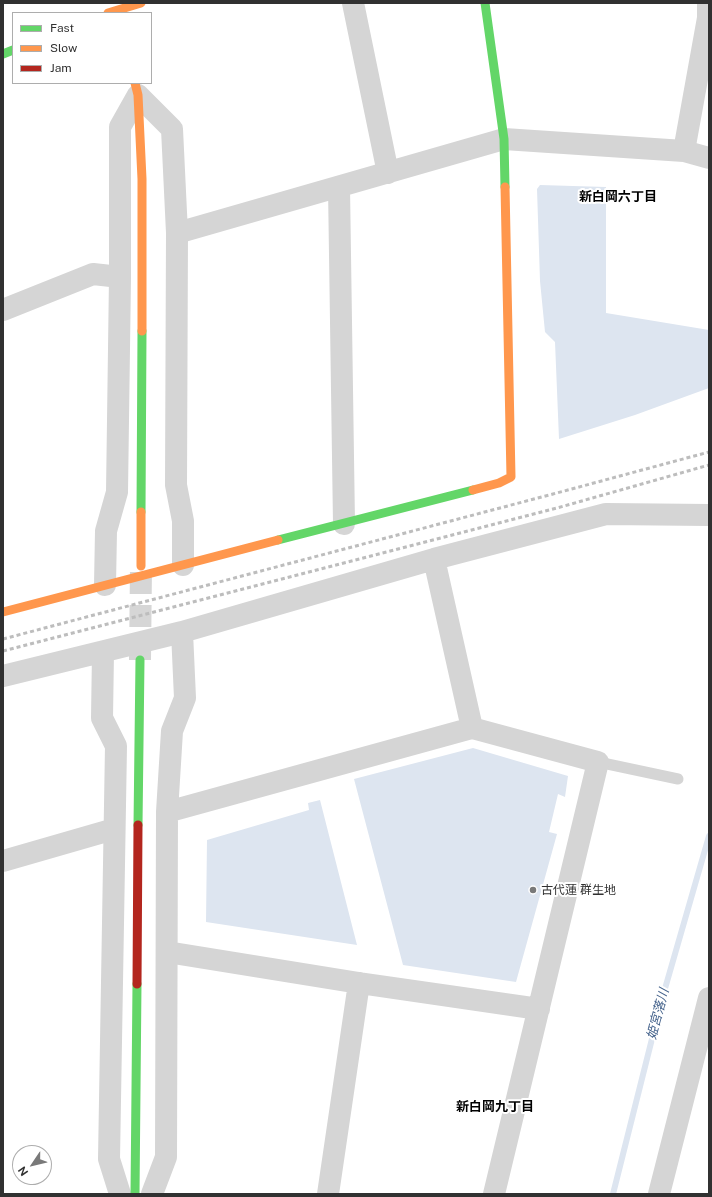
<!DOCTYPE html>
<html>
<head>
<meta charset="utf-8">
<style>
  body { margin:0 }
  #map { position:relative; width:712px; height:1197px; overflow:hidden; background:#fff; font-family:"Public Sans",sans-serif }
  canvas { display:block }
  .frame { position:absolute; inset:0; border:4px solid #313131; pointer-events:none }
  .legend { position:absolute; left:12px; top:12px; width:140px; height:72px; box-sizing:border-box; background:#fff; border:1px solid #adadad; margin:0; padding:5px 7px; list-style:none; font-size:12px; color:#313131 }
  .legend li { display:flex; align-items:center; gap:8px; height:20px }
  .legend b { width:20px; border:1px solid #adadad }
  .north { position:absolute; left:12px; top:1145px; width:40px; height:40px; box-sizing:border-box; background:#fff; border:1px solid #adadad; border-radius:50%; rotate:235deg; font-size:11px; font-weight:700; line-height:16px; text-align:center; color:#313131 }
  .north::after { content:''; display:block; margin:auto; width:14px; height:18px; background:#797979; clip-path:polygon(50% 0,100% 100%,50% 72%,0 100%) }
</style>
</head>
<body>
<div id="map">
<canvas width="712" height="1197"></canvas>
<div class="frame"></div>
<ul class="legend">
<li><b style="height:5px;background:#63d668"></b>Fast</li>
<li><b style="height:5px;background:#ff974d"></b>Slow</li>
<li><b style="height:5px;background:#b3261e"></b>Jam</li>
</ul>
<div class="north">N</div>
</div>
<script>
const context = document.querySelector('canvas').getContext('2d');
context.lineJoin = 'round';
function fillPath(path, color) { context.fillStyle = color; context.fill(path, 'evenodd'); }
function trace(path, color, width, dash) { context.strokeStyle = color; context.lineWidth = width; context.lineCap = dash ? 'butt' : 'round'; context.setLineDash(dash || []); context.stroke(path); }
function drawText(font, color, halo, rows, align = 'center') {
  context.font = font + ' "Public Sans","Noto Sans JP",sans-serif'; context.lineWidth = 4; context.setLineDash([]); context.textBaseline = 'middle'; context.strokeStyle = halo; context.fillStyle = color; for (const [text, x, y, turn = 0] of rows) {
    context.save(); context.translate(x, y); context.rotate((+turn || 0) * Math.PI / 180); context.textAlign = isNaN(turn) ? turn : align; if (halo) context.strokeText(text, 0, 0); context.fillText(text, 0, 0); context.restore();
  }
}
const water = new Path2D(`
  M540,185L606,187V313L709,330V388L635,415L559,439L555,342L545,332L540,281L537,189Z
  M473,748L568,776L565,797L558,794L549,832L557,834L516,982L403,965L354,779Z
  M320,800L357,945L206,922L207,840L309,810L308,803Z`);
const stream = new Path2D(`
  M613,1194L662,999L709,836`);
const secondaryTunnel = new Path2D(`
  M140,660L141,566`);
const lane = new Path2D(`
  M598,762L678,779`);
const street = new Path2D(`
  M353,3L388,173
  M684,151L709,158
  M339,187L344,524
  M177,233L504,139L684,151L708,18V3
  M3,310L93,274L120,277
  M434,559L472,728
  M105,585L106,531L117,492L120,277V127L138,95L172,129L177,233L176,485L183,521V565
  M103,652L102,718L116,746L109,1159L120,1194
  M3,676L182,632L434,559L606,514L709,515
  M167,812L472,728L598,762L494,1194
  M3,861L114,829
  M167,952L359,983L539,1009
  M152,1194L166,1157L167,812L172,731L185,698L182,632
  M328,1194L359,983
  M659,1194L709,998`);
const fast = new Path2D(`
  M485,3L504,139L505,187
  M3,54L13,50
  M141,512L142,331
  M278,540L473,490
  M138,825L140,660
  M135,1194L137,984`);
const slow = new Path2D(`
  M108,13L141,3
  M135,83L138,95L142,179V331
  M473,490L499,483L511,477L505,187
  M141,566V512
  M3,612L278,540`);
const jam = new Path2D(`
  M137,984L138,825`);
const rail = new Path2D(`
  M3,639L553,494L709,452
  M3,651L557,508L709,465`);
const markers = [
  [533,890,4,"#797979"]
];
const poiNames = [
  ["古代蓮 群生地",541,890]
];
const neighbourhoodNames = [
  ["新白岡六丁目",618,197],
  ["新白岡九丁目",495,1107]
];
const waterNames = [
  ["姫宮落川",658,1014,-75]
];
fillPath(water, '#dde5f0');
trace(stream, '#dde5f0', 6);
trace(secondaryTunnel, '#d6d6d6', 22, [22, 11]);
trace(lane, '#d5d5d5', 11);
trace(street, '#d5d5d5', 22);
trace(fast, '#63d668', 9);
trace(slow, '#ff974d', 9);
trace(jam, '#b3261e', 9);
trace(rail, '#bdbdbd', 3, [4, 3]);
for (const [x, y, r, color] of markers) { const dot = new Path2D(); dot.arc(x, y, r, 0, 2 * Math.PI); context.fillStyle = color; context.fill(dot); trace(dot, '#fff', 1.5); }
drawText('12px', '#313131', '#fff', poiNames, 'left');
drawText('bold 13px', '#000', '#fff', neighbourhoodNames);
drawText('italic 13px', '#45638c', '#fff', waterNames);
</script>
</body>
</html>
